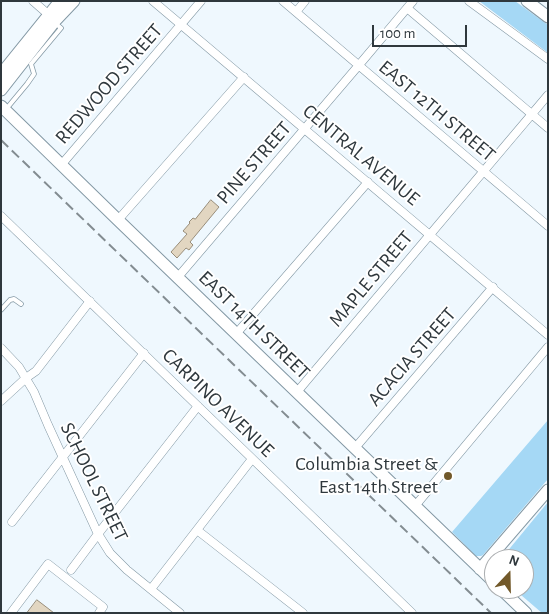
<!DOCTYPE html>
<html>
<head>
<meta charset="utf-8">
<style>
  body { margin:0 }
  #map { position:relative; width:549px; height:614px; overflow:hidden; background:#eff8fe; font-family:"Alegreya Sans",sans-serif }
  canvas { display:block }
  .frame { position:absolute; inset:0; border:2px solid #2f383d; pointer-events:none }
  .north { position:absolute; left:484px; top:549px; width:50px; height:50px; box-sizing:border-box; background:#fff; border:1px solid #acafb1; border-radius:50%; rotate:21deg; font-size:14px; font-weight:700; line-height:20px; text-align:center; color:#2f383d }
  .north::after { content:''; display:block; margin:auto; width:18px; height:22px; background:#72592a; clip-path:polygon(50% 0,100% 100%,50% 72%,0 100%) }
  .scale { position:absolute; left:372px; top:25px; width:95px; height:22px; box-sizing:border-box; border:2px solid #2f383d; border-top:0; padding-left:6px; font-size:15px; line-height:18px; white-space:nowrap; color:#2f383d; -webkit-text-stroke:4px #fff; paint-order:stroke }
</style>
</head>
<body>
<div id="map">
<canvas width="549" height="614"></canvas>
<div class="frame"></div>
<div class="north">N</div>
<div class="scale">100 m</div>
</div>
<script>
const context = document.querySelector('canvas').getContext('2d');
context.lineJoin = 'round';
function fillPath(path, color) { context.fillStyle = color; context.fill(path, 'evenodd'); }
function trace(path, color, width, dash) { context.strokeStyle = color; context.lineWidth = width; context.lineCap = dash ? 'butt' : 'round'; context.setLineDash(dash || []); context.stroke(path); }
function drawText(font, color, halo, rows, align = 'center') {
  context.font = font + ' "Alegreya Sans",sans-serif'; context.lineWidth = 4; context.setLineDash([]); context.textBaseline = 'middle'; context.strokeStyle = halo; context.fillStyle = color; for (const [text, x, y, turn = 0] of rows) {
    context.save(); context.translate(x, y); context.rotate((+turn || 0) * Math.PI / 180); context.textAlign = isNaN(turn) ? turn : align; if (halo) context.strokeText(text, 0, 0); context.fillText(text, 0, 0); context.restore();
  }
}
const green = new Path2D(`
  M479,1H515L548,25V53Z
  M548,420V479L483,555L481,556H476L452,532Z
  M548,502V613H542L514,589H524V559H501Z`);
const building = new Path2D(`
  M211,200L219,207L190,242L193,245L189,250L186,248L177,258L171,252L187,234L183,231L190,223L189,222L193,218L195,219Z
  M37,600L41,603L54,613H27Z`);
const lane = new Path2D(`
  M7,108L27,84L34,74L31,64L61,28L55,23
  M1,310L10,300L14,299L21,304`);
const street = new Path2D(`
  M33,1L49,15
  M153,1L548,335
  M283,1L548,226
  M469,1L548,59
  M407,8L548,128
  M296,12L305,1
  M62,164L201,1
  M1,216L412,613
  M118,220L244,77
  M178,277L359,65L413,1
  M236,334L368,182
  M1,348L19,367L34,392L48,425L98,534L110,553L127,570L180,613
  M297,392L548,95
  M1,401L26,378L36,371L90,301
  M355,448L493,287
  M415,506L548,347
  M12,522L144,353
  M197,530L303,613
  M71,570L98,534L198,406
  M151,589L252,459
  M11,613L48,564L103,607L99,613`);
const secondary = new Path2D(`
  M527,1L548,17
  M1,74L60,1
  M1,90L55,21L74,1
  M1,106L118,220L494,582
  M494,563L493,567L494,570
  M480,569L548,490
  M501,589L526,613`);
const rail = new Path2D(`
  M1,140L491,613`);
const markers = [
  [448,476,5,"#72592a"]
];
const streetNames = [
  ["REDWOOD STREET",109,84,-49],
  ["EAST 12TH STREET",437,111,40],
  ["CENTRAL AVENUE",361,155,40],
  ["PINE STREET",254,163,-49],
  ["MAPLE STREET",371,279,-50],
  ["EAST 14TH STREET",254,325,44],
  ["ACACIA STREET",412,357,-49],
  ["CARPINO AVENUE",218,403,44],
  ["SCHOOL STREET",94,482,64]
];
const poiNames = [
  ["Columbia Street &",438,464],
  ["East 14th Street",438,487]
];
fillPath(green, '#a5d8f5');
fillPath(building, '#e2d6c1');
trace(building, '#988d7a', 1);
trace(lane, '#8398a4', 5.5);
trace(street, '#8398a4', 9);
trace(secondary, '#8398a4', 13);
trace(lane, '#fff', 4);
trace(street, '#fff', 8);
trace(secondary, '#fff', 11);
trace(rail, '#838c91', 2, [10, 5]);
for (const [x, y, r, color] of markers) { const dot = new Path2D(); dot.arc(x, y, r, 0, 2 * Math.PI); context.fillStyle = color; context.fill(dot); trace(dot, '#fff', 2); }
drawText('20px', '#2f383d', '#fff', streetNames);
drawText('20px', '#2f383d', '#fff', poiNames, 'right');
</script>
</body>
</html>
